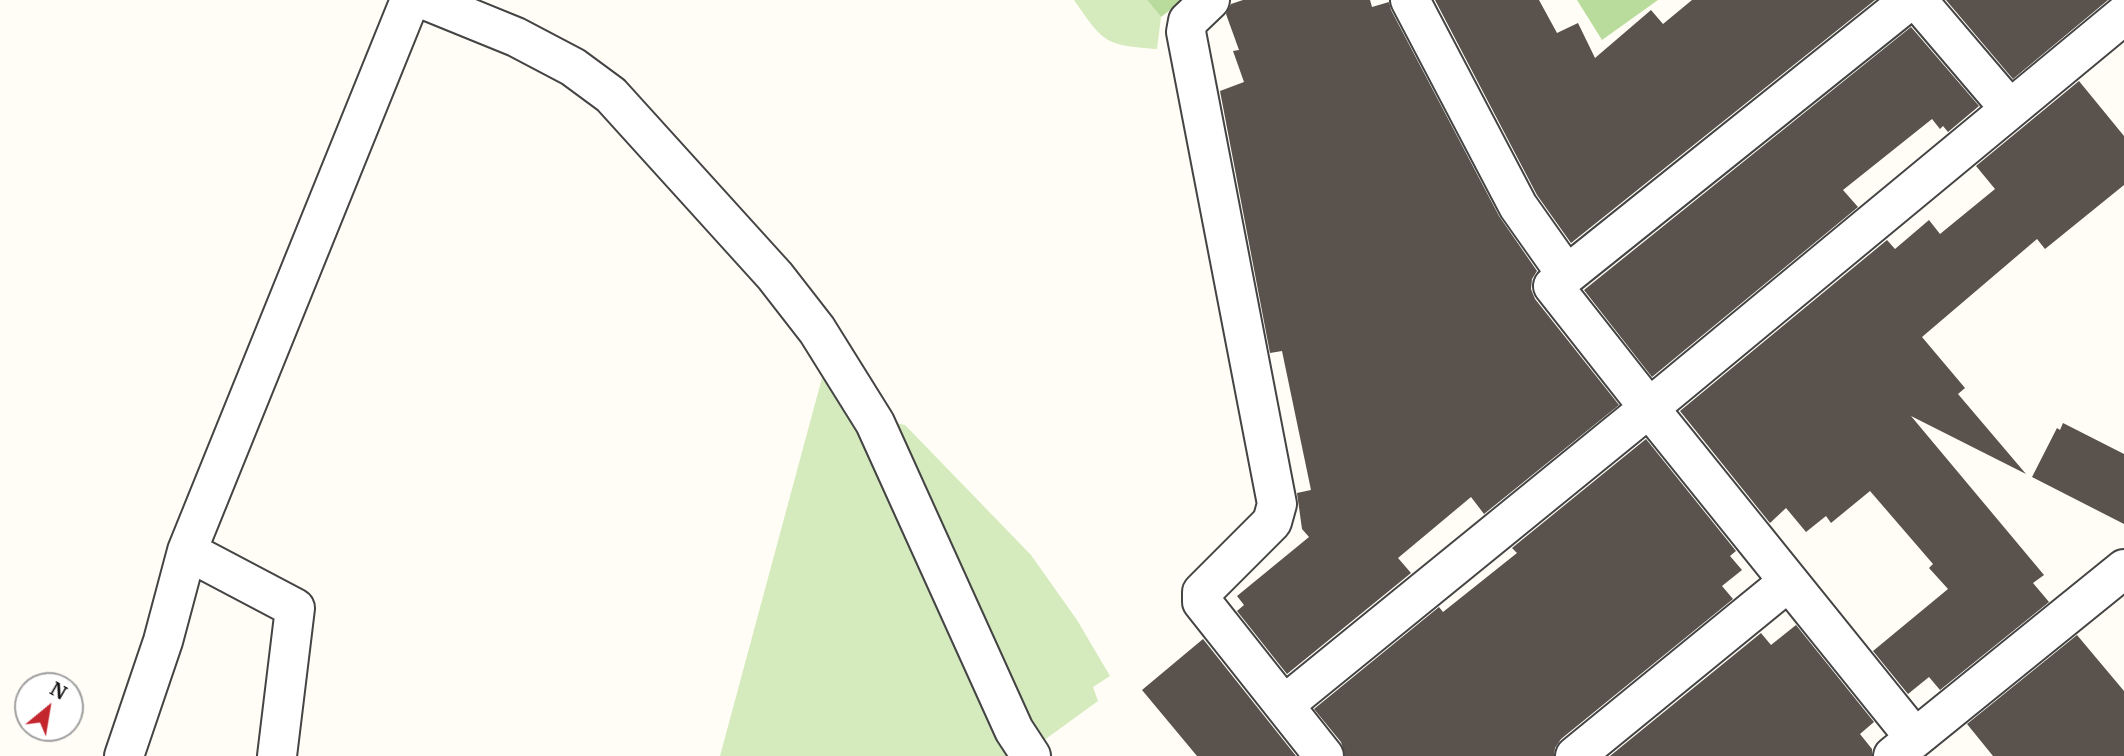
<!DOCTYPE html>
<html>
<head>
<meta charset="utf-8">
<style>
  body { margin:0 }
  #map { position:relative; width:2124px; height:756px; overflow:hidden; background:#fffdf5; font-family:Merriweather,serif }
  canvas { display:block }
  .north { position:absolute; left:14px; top:672px; width:70px; height:70px; box-sizing:border-box; background:#fff; border:2px solid #a0a0a0; border-radius:50%; rotate:30deg; font-size:19px; font-weight:700; line-height:28px; text-align:center; color:#111 }
  .north::after { content:''; display:block; margin:auto; width:24px; height:32px; background:#c4262e; clip-path:polygon(50% 0,100% 100%,50% 72%,0 100%) }
</style>
</head>
<body>
<div id="map">
<canvas width="2124" height="756"></canvas>
<div class="north">N</div>
</div>
<script>
const context = document.querySelector('canvas').getContext('2d');
context.lineJoin = 'round';
function fillPath(path, color) { context.fillStyle = color; context.fill(path, 'evenodd'); }
function trace(path, color, width, dash) { context.strokeStyle = color; context.lineWidth = width; context.lineCap = dash ? 'butt' : 'round'; context.setLineDash(dash || []); context.stroke(path); }
const green = new Path2D(`
  M1074,0H1147L1161,17L1157,49C1104,45 1104,43 1074,0Z
  M826,363L1014,756H720Z
  M886,421L905,425L1031,555L1077,620L1110,676L1093,687L1098,701L1036,746Z`);
const forest = new Path2D(`
  M1147,0H1183L1161,17Z
  M1577,0H1658L1602,40Z`);
const building = new Path2D(`
  M1243,0H1370L1372,7L1389,2L1391,10L1499,216L1537,271L1532,279L1531,289L1535,299L1619,405L1484,514L1471,497L1398,558L1411,573L1287,674L1237,611L1244,605L1237,596L1309,537L1302,529L1297,493L1311,490L1282,351L1270,353L1220,91L1244,82L1233,51L1239,50L1226,14L1231,4Z
  M1435,0H1539L1557,33L1578,23L1595,58L1651,10L1663,24L1692,0H1875L1571,243L1537,195Z
  M1946,0H2108L2013,79Z
  M1911,27L1979,106L1948,132L1943,126L1940,129L1932,119L1843,190L1858,207L1652,377L1584,290Z
  M2079,81L2124,136V185L2045,249L2037,239L1922,337L1965,388L1958,394L2026,474L1911,416L2044,575L2033,583L2049,602L1940,690L1929,677L1908,694L1873,651L1948,589L1929,568L1933,564L1870,491L1831,523L1826,516L1806,532L1786,508L1770,523L1680,411L1887,240L1895,249L1929,220L1940,234L1995,189L1976,166Z
  M2063,423L2124,454V524L2032,477L2057,428L2060,430Z
  M1646,439L1736,551L1730,556L1742,570L1722,586L1733,599L1561,739L1555,748L1554,756H1345L1341,742L1314,709L1439,607L1443,612L1517,553L1512,548Z
  M1796,625L1874,722L1860,734L1872,749V756H1610L1761,633L1771,645Z
  M2077,635L2124,691V756H1993L1967,724Z
  M1203,639L1296,756H1197L1142,690Z`);
const street = new Path2D(`
  M425,0L516,37L573,67L611,95L775,276L817,330L875,423L1014,730L1031,756
  M1210,0L1188,21L1186,32L1277,504L1272,522L1202,592V602L1324,756
  M1410,0L1518,206L1566,274
  M1910,0L1553,286L1649,408L1915,738
  M1917,0L2010,109
  M187,551L295,608L277,756
  M1284,705L1649,408L2124,15
  M124,756L163,641L187,551L410,0
  M1575,756L1788,582
  M1893,756L2124,569`);
fillPath(green, '#d5ebbd');
fillPath(forest, '#b9dc9c');
fillPath(building, '#5a524d');
trace(street, '#444', 42);
trace(street, '#fff', 38);
</script>
</body>
</html>
